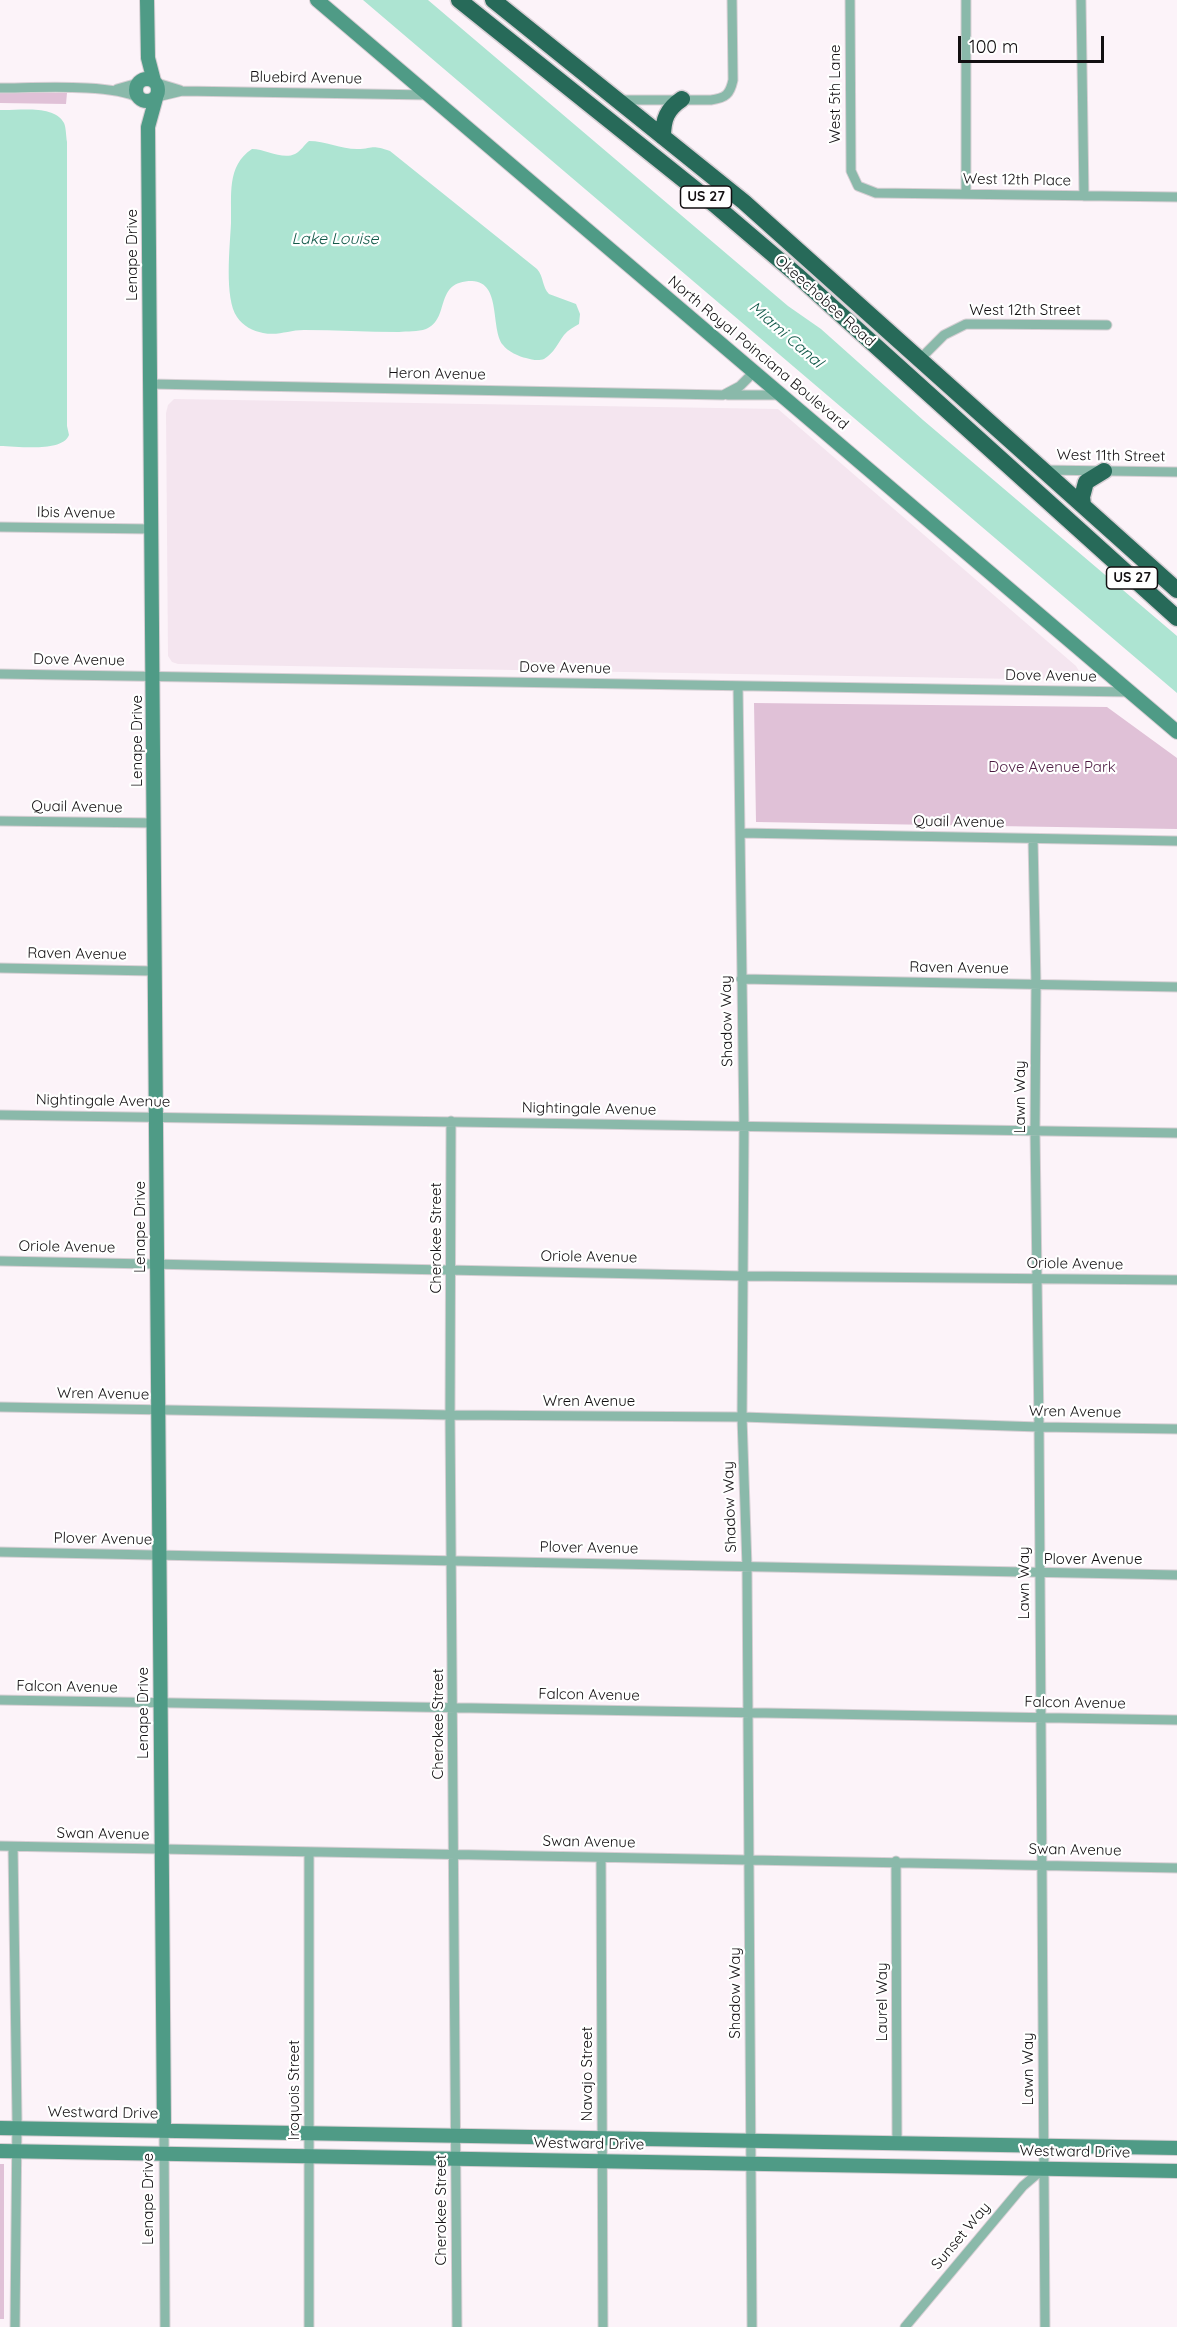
<!DOCTYPE html>
<html>
<head>
<meta charset="utf-8">
<style>
  body { margin:0 }
  #map { position:relative; width:1177px; height:2327px; overflow:hidden; background:#fcf3f9; font-family:Quicksand,sans-serif }
  canvas { display:block }
  .scale { position:absolute; left:958px; top:36px; width:146px; height:27px; box-sizing:border-box; border:3px solid #120f11; border-top:0; padding-left:8px; font-size:18px; line-height:21px; white-space:nowrap; color:#120f11; -webkit-text-stroke:4px #fff; paint-order:stroke }
</style>
</head>
<body>
<div id="map">
<canvas width="1177" height="2327"></canvas>
<div class="scale">100 m</div>
</div>
<script>
const context = document.querySelector('canvas').getContext('2d');
context.lineJoin = 'round';
function fillPath(path, color) { context.fillStyle = color; context.fill(path, 'evenodd'); }
function trace(path, color, width, dash) { context.strokeStyle = color; context.lineWidth = width; context.lineCap = dash ? 'butt' : 'round'; context.setLineDash(dash || []); context.stroke(path); }
function drawText(font, color, halo, rows, align = 'center') {
  context.font = font + ' Quicksand,sans-serif'; context.lineWidth = 4.5; context.setLineDash([]); context.textBaseline = 'middle'; context.strokeStyle = halo; context.fillStyle = color; for (const [text, x, y, turn = 0] of rows) {
    context.save(); context.translate(x, y); context.rotate((+turn || 0) * Math.PI / 180); context.textAlign = isNaN(turn) ? turn : align; if (halo) context.strokeText(text, 0, 0); context.fillText(text, 0, 0); context.restore();
  }
}
const built = new Path2D(`
  M174,399L778,409L1076,666L1079,671L1073,680L178,664L172,662L168,656L166,413L168,405Z`);
const green = new Path2D(`
  M0,92L67,93L66,104L0,103Z
  M754,703L1107,707L1177,758V829L756,822Z
  M0,2164H4V2319H0Z`);
const water = new Path2D(`
  M363,0H428L788,306L821,329L923,420L1177,636V693Z
  M0,110C17,111 54,104 64,123C66,127 66,136 67,142V426L69,435C62,453 17,446 0,446Z
  M309,141C325,141 341,149 357,149C374,149 370,144 390,151L537,269C544,277 542,287 549,294L576,304L580,314L579,324C574,327 568,330 564,335C558,343 554,353 544,359C539,361 532,360 526,358C520,357 507,351 503,345C490,329 502,282 472,281C433,281 451,319 426,329C418,332 407,331 399,332C367,332 335,330 304,330C289,330 279,336 263,333C253,331 243,326 237,317C224,298 230,246 231,223C232,196 226,166 252,149C266,149 282,160 295,154C301,151 304,145 309,141Z`);
const street = new Path2D(`
  M850,0L851,171L858,186L876,193L1177,197
  M1081,0L1084,196
  M157,83L180,90
  M0,88C34,88 112,83 139,98
  M117,89L138,83
  M157,97L182,91L429,95
  M619,100H711C726,98 730,94 733,80L732,0
  M966,194V0
  M920,359L944,335L966,324L1107,325
  M150,384L723,395L740,386L755,371
  M728,395H782
  M1044,470L1177,472
  M0,527L151,529
  M0,674L1130,692
  M738,686L744,1127L742,1417L747,1567L752,2327
  M0,821L154,823
  M740,833L1177,841
  M1033,839L1036,985L1035,1131L1039,1427L1045,2327
  M0,968L153,971
  M741,979L1177,987
  M0,1115L1177,1133
  M451,1121L450,1415L457,2327
  M0,1261L744,1276L1177,1280
  M0,1407L450,1415L742,1417L1039,1427L1177,1429
  M0,1552L1177,1575
  M0,1700L1177,1720
  M0,1846C392,1855 785,1859 1177,1868
  M13,1847L17,2119L15,2327
  M309,1853V2327
  M601,1858L603,2327
  M896,1861L897,2143
  M164,2131L165,2327
  M905,2327L1023,2186L1044,2168`);
const secondary = new Path2D(`
  M147,0L148,58L154,81
  M317,0L1177,732
  M136 90a11 11 0 1 1 22 0a11 11 0 1 1-22 0Z
  M156,98L148,127L164,2131
  M0,2128L1177,2148
  M0,2151L1177,2171`);
const highway = new Path2D(`
  M459,0L715,205L797,275L1177,618
  M493,0L744,202L1177,590
  M663,137C663,119 667,109 682,99
  M1083,505L1082,497L1086,482L1104,471`);
const shields = [
  [706,197,51],
  [1132,578,51]
];
const shieldNames = [
  ["US 27",706,197],
  ["US 27",1132,578]
];
const streetNames = [
  ["Bluebird Avenue",306,78,1],
  ["West 5th Lane",835,94,-90],
  ["West 12th Place",1017,180,1],
  ["Lenape Drive",132,255,-90],
  ["Okeechobee Road",825,301,42],
  ["West 12th Street",1025,310],
  ["North Royal Poinciana Boulevard",758,353,40],
  ["Heron Avenue",437,374,1],
  ["West 11th Street",1111,456,1],
  ["Ibis Avenue",76,513,1],
  ["Dove Avenue",79,660,1],
  ["Dove Avenue",565,668,1],
  ["Dove Avenue",1051,676,1],
  ["Lenape Drive",137,741,-90],
  ["Quail Avenue",77,807,1],
  ["Quail Avenue",959,822,1],
  ["Raven Avenue",77,954,1],
  ["Raven Avenue",959,968,1],
  ["Shadow Way",727,1021,-91],
  ["Lawn Way",1020,1097,-90],
  ["Nightingale Avenue",103,1101,1],
  ["Nightingale Avenue",589,1109,1],
  ["Lenape Drive",140,1227,-90],
  ["Cherokee Street",436,1238,-90],
  ["Oriole Avenue",67,1247,1],
  ["Oriole Avenue",589,1257,1],
  ["Oriole Avenue",1075,1264,1],
  ["Wren Avenue",103,1394,1],
  ["Wren Avenue",589,1401],
  ["Wren Avenue",1075,1412,1],
  ["Shadow Way",730,1507,-92],
  ["Plover Avenue",103,1539,1],
  ["Plover Avenue",589,1548,1],
  ["Plover Avenue",1093,1559],
  ["Lawn Way",1024,1583,-90],
  ["Falcon Avenue",67,1687,1],
  ["Falcon Avenue",589,1695,1],
  ["Falcon Avenue",1075,1703,1],
  ["Lenape Drive",143,1713,-90],
  ["Cherokee Street",438,1724,-90],
  ["Swan Avenue",103,1834,1],
  ["Swan Avenue",589,1842,1],
  ["Swan Avenue",1075,1850,1],
  ["Shadow Way",735,1993,-90],
  ["Laurel Way",882,2002,-90],
  ["Lawn Way",1028,2069,-90],
  ["Navajo Street",587,2074,-90],
  ["Iroquois Street",294,2090,-90],
  ["Westward Drive",103,2113,1],
  ["Westward Drive",589,2144,1],
  ["Westward Drive",1075,2152,1],
  ["Lenape Drive",148,2199,-90],
  ["Cherokee Street",441,2210,-90],
  ["Sunset Way",961,2236,-50]
];
const parkNames = [
  ["Dove Avenue Park",1052,767]
];
const waterNames = [
  ["Lake Louise",335,239],
  ["Miami Canal",786,335,41]
];
fillPath(built, '#f4e5ef');
fillPath(green, '#e0c1d7');
fillPath(water, '#ade4d2');
trace(street, '#d7cfd4', 11);
trace(secondary, '#d7cfd4', 16);
trace(highway, '#d7cfd4', 19);
trace(street, '#8ab9aa', 9);
trace(secondary, '#4f9b86', 14);
trace(highway, '#276a59', 16);
for (const [x, y, w] of shields) { const box = new Path2D(); box.roundRect(x - w / 2, y - 11, w, 22, 4.5); context.fillStyle = '#fff'; context.fill(box); trace(box, '#120f11', 1.5); }
drawText('bold 14px', '#120f11', null, shieldNames);
drawText('15px', '#120f11', '#fff', streetNames);
drawText('15px', '#4c1b42', '#fff', parkNames);
drawText('italic 16px', '#135a4a', '#fff', waterNames);
</script>
</body>
</html>
